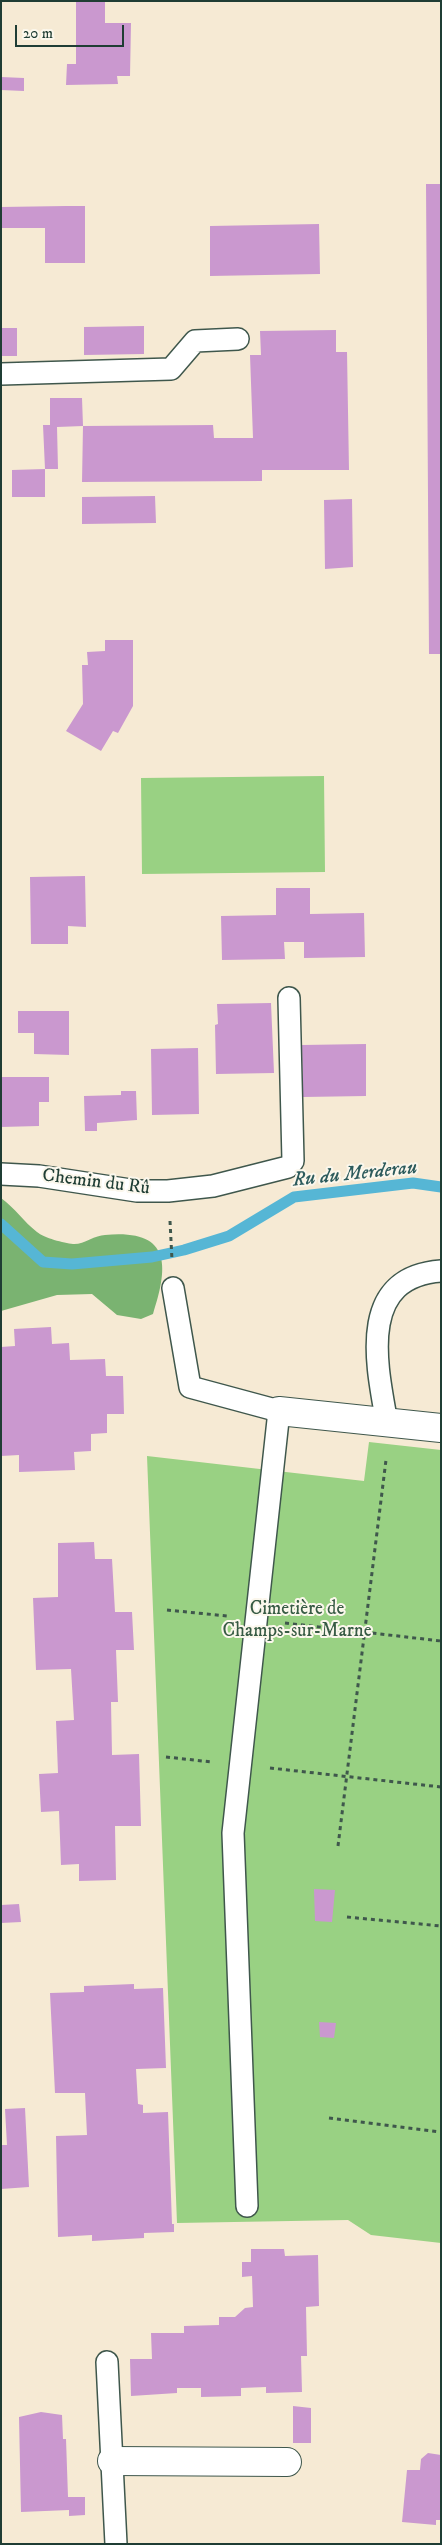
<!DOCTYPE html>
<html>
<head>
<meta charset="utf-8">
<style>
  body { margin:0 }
  #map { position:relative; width:442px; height:2545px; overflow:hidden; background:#f6ead4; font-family:"IM FELL DW Pica",serif }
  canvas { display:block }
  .frame { position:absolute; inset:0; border:2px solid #1f3d34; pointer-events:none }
  .scale { position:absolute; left:15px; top:25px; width:109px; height:22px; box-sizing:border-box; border:2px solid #1f3d34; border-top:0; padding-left:6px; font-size:15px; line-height:18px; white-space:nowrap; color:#1f3d34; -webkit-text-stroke:4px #fbf7ec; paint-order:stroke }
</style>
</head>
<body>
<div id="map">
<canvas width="442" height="2545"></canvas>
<div class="frame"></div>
<div class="scale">20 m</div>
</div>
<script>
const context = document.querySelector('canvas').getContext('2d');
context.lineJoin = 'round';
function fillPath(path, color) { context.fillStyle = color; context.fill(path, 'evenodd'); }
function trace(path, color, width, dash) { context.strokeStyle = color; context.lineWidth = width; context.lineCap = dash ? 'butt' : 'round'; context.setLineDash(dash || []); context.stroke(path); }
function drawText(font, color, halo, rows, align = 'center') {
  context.font = font + ' "IM FELL DW Pica",serif'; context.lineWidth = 4; context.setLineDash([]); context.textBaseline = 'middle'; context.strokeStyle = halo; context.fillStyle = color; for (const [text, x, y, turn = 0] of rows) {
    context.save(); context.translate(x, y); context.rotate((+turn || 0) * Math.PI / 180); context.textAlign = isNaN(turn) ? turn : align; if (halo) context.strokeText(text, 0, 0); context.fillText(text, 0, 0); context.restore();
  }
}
const green = new Path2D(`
  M324,776L325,872L142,874L141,778Z
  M369,1442L441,1450V2243L371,2235L348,2220L177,2223L147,1456L364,1481Z`);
const forest = new Path2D(`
  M1,1198C15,1208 24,1222 37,1232C44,1238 64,1243 73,1244C83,1245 95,1235 105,1235C171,1229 169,1265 153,1314L141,1319L117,1315L92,1294L57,1295L1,1311Z`);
const stream = new Path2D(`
  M1,1224L43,1262L72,1264L152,1257L184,1250L229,1236L294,1197L413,1183L441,1187`);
const building = new Path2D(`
  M76,1H105V23H131L130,76H117L118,84L66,85L67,64H76Z
  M1,77L24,78V91L1,90Z
  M426,184H441V654H429Z
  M66,206H85V263H45V228H1V207Z
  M319,224L320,274L210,276V226Z
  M144,326V354L84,355V327Z
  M1,328H17V356H1Z
  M336,330V352H347L349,470H262V481L82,482L83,426L213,425L214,438H253L250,355H261L260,331Z
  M50,398H82L83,426L57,427L58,469H45V497H12V470L45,469L43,425H50Z
  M155,496L156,523L82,524V497Z
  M352,499L353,567L325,569L324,500Z
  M105,640H133V706L118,733L113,731L101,751L66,731L83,704L82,665H88L87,652L105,651Z
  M85,876L86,927L68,926V944H31L30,877Z
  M276,888H310V914L364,913L365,957L304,958V942H284L285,959L222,960L221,916L276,915Z
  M271,1003L274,1073L216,1074L215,1025L218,1024L217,1004Z
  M18,1011H69V1055L34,1054V1033H18Z
  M366,1044V1096L303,1097L302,1045Z
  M198,1048L199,1114L152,1115L151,1049Z
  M1,1077H49V1102H39V1126L1,1127Z
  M121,1091H136L137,1120L97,1123V1131H85L84,1096L121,1095Z
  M51,1327L52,1344L69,1343L70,1360L105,1359L106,1376H123L124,1414H107V1433L91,1434V1451L74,1452L75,1470L19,1472V1455L1,1456V1347L15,1346L14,1329Z
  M94,1542L95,1559H112L115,1612H132L134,1650H116L118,1702H111L112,1755L139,1754L141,1826H115L116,1880L79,1881V1864L61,1865L59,1811L41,1812L39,1774L58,1773L56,1721L74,1720L71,1669L36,1670L33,1598L58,1597V1543Z
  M314,1889L335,1890L332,1922L315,1921Z
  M19,1904L21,1922L1,1923V1905Z
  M134,1984V1989L163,1988L166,2068L136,2069L138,2104L143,2105V2113L168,2112L172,2224H174V2232L144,2233V2238L92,2241V2235L58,2237L56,2136L87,2135L85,2093H55L50,1993L84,1992V1986Z
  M319,2022L336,2023L334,2038L320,2037Z
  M25,2108L29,2187L1,2189V2145H7L5,2109Z
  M251,2249H284L285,2256L318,2255L319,2306L306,2307L307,2356H301L302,2392L266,2393V2387L241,2388V2396L201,2397V2388H177V2393L131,2396L130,2359H152L151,2333H184V2326L219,2325V2317H235L245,2308L253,2307L252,2276L242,2277V2262H251Z
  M293,2406L311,2408V2443H293Z
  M41,2412L62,2415L63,2439H66L68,2497H85V2515L69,2516V2510L21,2512L19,2417Z
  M428,2453L441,2455V2520H436V2525L402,2522L407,2470H420L421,2459Z`);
const path = new Path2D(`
  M170,1221L172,1260
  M167,1610L227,1616
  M285,1623L441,1641
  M166,1757L212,1762
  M270,1768L441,1787
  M338,1846L386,1460
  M347,1917L441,1926
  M329,2118L441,2132`);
const service = new Path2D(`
  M1,374L171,369L195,341L238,339
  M1,1174L39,1176L137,1191H168L213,1186L288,1167L293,1161L289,998
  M173,1288L190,1387L279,1411L233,1833L247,2206
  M387,1423C377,1367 356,1277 441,1271
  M107,2362L116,2544`);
const minor = new Path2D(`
  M279,1411L441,1428
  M112,2461L287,2462`);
const streetNames = [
  ["Chemin du Rû",96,1183,7]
];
const parkNames = [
  ["Cimetière de",297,1610],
  ["Champs-sur-Marne",297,1632]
];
const waterNames = [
  ["Ru du Merderau",355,1175,-6]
];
fillPath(green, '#99d183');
fillPath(forest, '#7ab371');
trace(stream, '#56b6d5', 11);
fillPath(building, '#ca98cf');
trace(service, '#3f574c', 24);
trace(minor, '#3f574c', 30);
trace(path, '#3f574c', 3, [4, 4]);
trace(service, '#fff', 21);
trace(minor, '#fff', 28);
drawText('19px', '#1f3d34', '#fbf7ec', streetNames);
drawText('19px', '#375b44', '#fbf7ec', parkNames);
drawText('italic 20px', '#2d5b5c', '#fbf7ec', waterNames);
</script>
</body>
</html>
